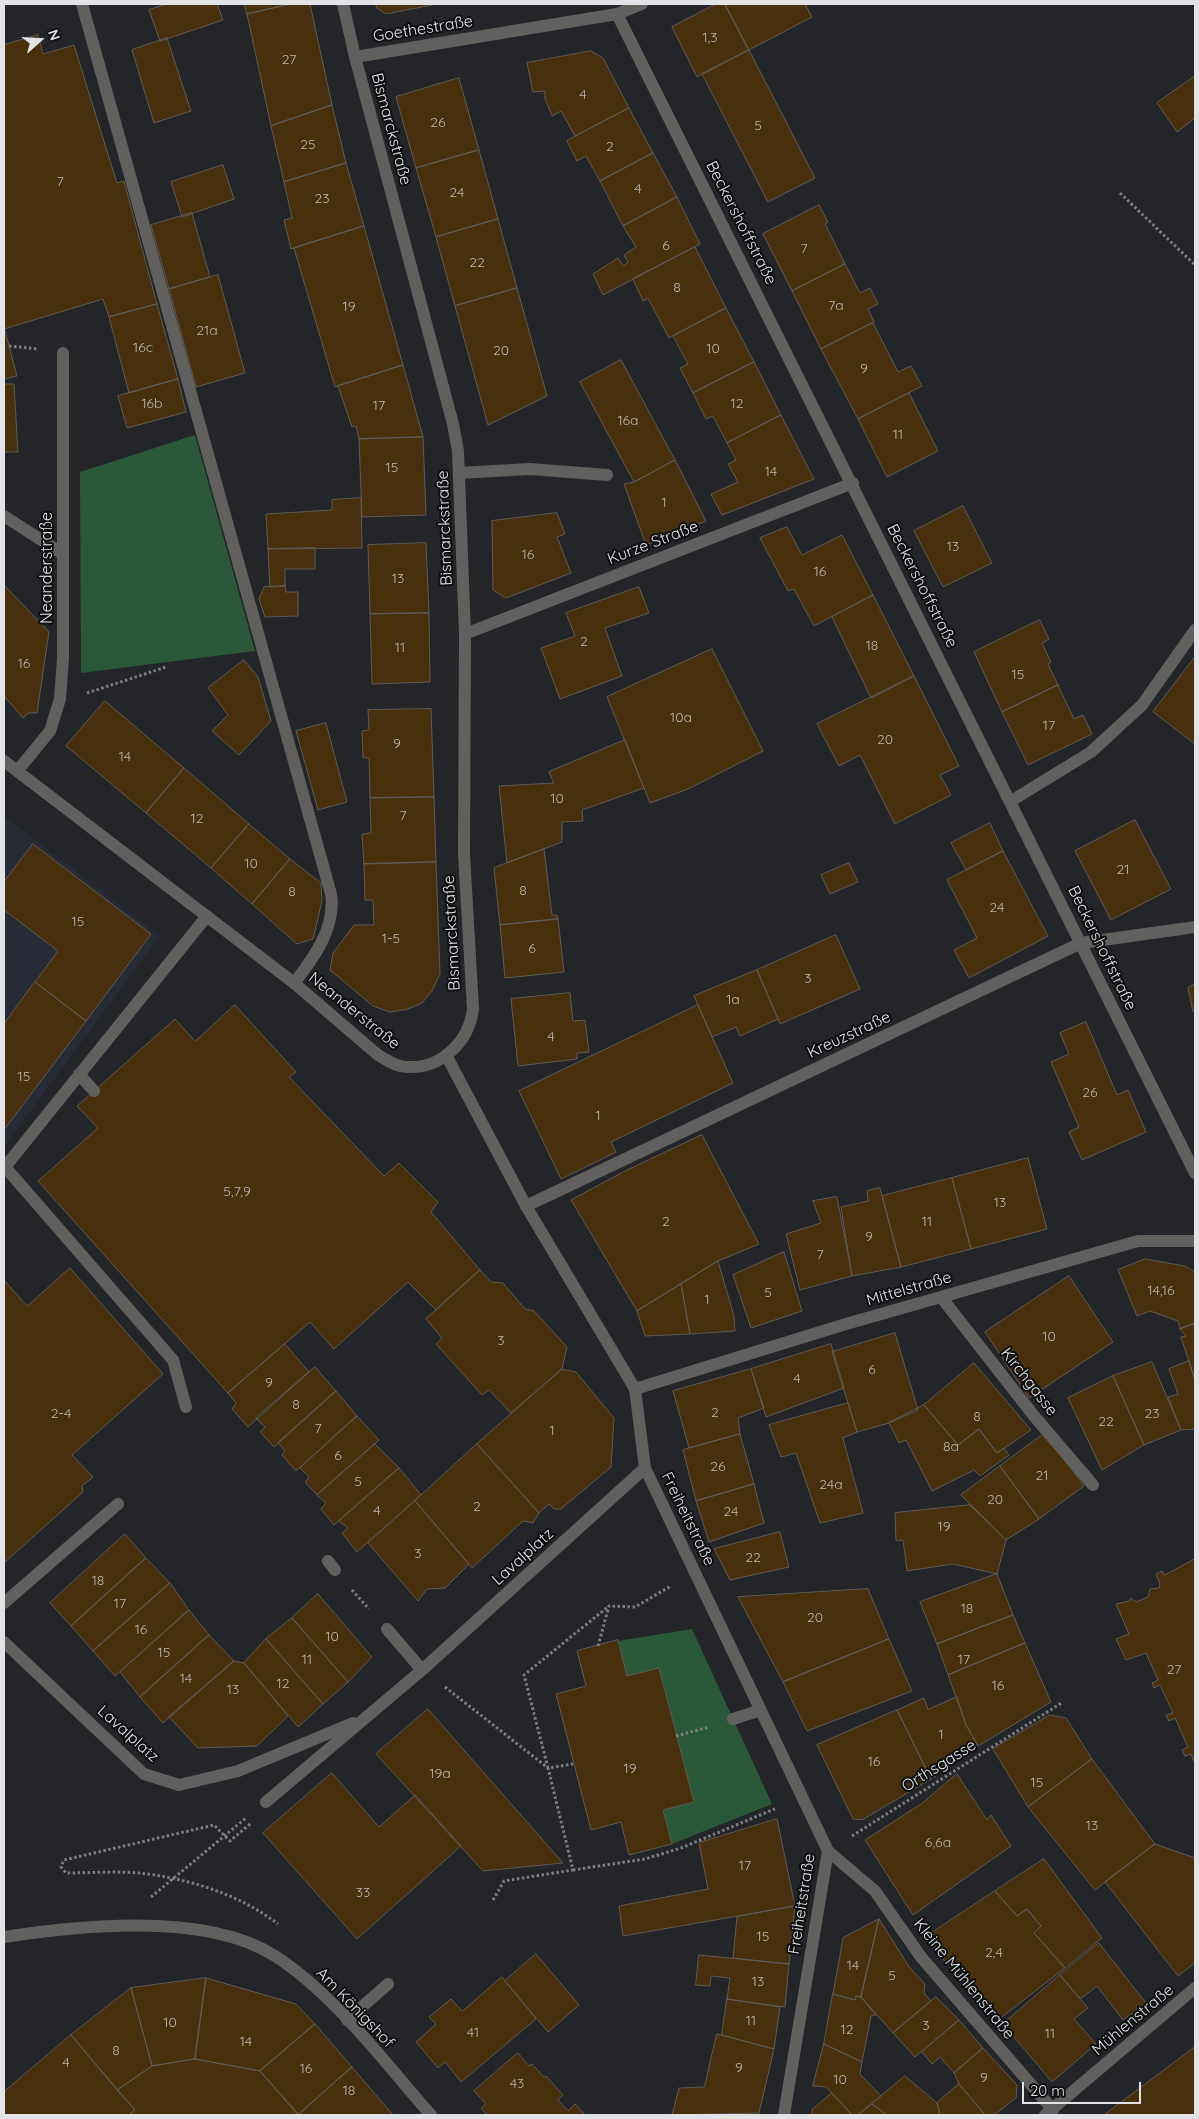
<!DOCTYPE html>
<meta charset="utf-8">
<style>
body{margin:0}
#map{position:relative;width:1199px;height:2119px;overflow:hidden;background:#232529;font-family:Quicksand,sans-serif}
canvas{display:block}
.frame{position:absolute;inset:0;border:5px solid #e2e3e6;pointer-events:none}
.north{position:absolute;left:15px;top:15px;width:50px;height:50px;-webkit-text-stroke:4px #0d0e10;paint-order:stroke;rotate:71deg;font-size:14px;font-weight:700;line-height:20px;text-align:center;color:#e2e3e6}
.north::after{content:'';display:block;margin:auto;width:18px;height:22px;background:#e2e3e6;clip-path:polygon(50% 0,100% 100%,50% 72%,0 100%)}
.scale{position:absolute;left:1022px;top:2082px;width:119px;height:22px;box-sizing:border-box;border:2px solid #e2e3e6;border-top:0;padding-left:6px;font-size:15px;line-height:18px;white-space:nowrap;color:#e2e3e6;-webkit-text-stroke:4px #0d0e10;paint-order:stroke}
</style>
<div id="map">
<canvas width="1199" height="2119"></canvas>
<div class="frame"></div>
<div class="north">N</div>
<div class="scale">20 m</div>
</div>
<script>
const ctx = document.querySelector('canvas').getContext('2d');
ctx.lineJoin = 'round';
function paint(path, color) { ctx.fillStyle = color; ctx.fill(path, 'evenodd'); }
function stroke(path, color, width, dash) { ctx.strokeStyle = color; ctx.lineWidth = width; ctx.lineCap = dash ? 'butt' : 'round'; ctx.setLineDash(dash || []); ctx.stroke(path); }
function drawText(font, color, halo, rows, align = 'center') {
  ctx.font = font + ' Quicksand,sans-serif'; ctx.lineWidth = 4; ctx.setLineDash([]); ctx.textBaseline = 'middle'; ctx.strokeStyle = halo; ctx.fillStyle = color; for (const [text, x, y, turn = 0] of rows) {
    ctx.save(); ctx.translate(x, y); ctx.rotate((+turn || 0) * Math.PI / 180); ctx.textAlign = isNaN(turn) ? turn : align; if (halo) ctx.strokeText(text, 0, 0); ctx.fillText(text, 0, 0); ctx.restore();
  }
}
paint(new Path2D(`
 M4,816L160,936L4,1147Z`), '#282b35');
paint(new Path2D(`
 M195,435L255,651L81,673L80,472Z
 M692,1629L772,1804L672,1844L663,1810L694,1802L659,1668L627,1676L618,1641Z`), '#2a593a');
const building = new Path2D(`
 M167,4H217L223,20L160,41L149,10Z
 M245,4H291L247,14Z
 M291,4H310L332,105L271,126L247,14Z
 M376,4H437L386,14L377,8Z
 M716,4H725L749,50L697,77L672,27Z
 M725,4H805L812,17L749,50Z
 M38,35L43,54L74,45L117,183L124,181L157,304L109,317L103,299L4,329V45Z
 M167,38L191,111L154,123L132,50Z
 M749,50L815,178L768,202L702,74Z
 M591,51L603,58L629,108L575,136L561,111L552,116L545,99V91L533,92L527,63Z
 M1195,76V118L1177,132L1157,103Z
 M459,78L479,150L416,168L396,97Z
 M332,105L346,163L284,182L271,126Z
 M629,108L653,153L600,181L586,156L577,161L567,141Z
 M479,150L498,219L436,237L416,168Z
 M653,153L677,197L623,226L600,181Z
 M346,163L364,226L291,249L284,220L292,218L284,182Z
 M223,165L234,199L182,217L171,182Z
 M677,197L700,244L603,295L593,274L618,258L623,266L628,262L624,255L636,247L623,226Z
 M819,205L828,222L825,224L845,264L792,291L763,234Z
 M192,213L210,277L169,289L151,225Z
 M498,219L517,288L455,306L436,237Z
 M364,226L403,365L335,387L294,248Z
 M695,247L726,308L669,338L648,298L643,301L633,279Z
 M845,264L860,293L870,288L878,304L868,309L874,322L821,349L792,291Z
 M218,275L245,373L196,387L169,289Z
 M517,288L547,396L488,425L455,306Z
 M157,304L178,379L129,393L109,317Z
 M726,308L754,362L693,393L680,368L688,364L673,336Z
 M873,323L898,372L911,366L922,386L858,419L821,349Z
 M4,327L17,376L4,379Z
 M621,360L675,460L634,482L580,382Z
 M754,362L781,415L727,443L713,416L706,419L693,393Z
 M403,365L423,437L359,439L356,426L352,427L338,386Z
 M178,379L186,412L127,428L118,396Z
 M4,384H14L18,452H4Z
 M909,393L938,451L887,477L858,419Z
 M781,415L814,479L722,515L711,494L738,482L728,464L736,460L727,443Z
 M423,437L426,515L362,517L359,439Z
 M675,460L706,521L646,545L624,484L634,482Z
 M361,498L362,548L268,549L266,514L332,510V500Z
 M963,506L992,563L943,587L914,531Z
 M557,513L565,534L557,537L571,573L506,598L493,590L492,521Z
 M787,527L802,555L842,535L873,595L814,626L794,589L788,591L760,538Z
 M426,543L429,613L370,614L368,545Z
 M315,548V569H285V586L270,587L268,549Z
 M4,585L49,632L37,713H28L23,718L4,696Z
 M285,586L286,592H298V616L265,617L259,599L264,587Z
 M639,587L649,613L605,628L622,676L560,699L541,648L575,636L566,613Z
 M873,595L914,676L871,698L832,617Z
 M429,613L430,682L372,684L370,614Z
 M1040,620L1049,639L1042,643L1051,662L1048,664L1058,685L1002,712L974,652Z
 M712,649L763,751L688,789L650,803L607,697Z
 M1195,657V744L1153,712Z
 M244,660L258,677L271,721L239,755L212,731L228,715L208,688Z
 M914,676L959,766L940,775L951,795L895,824L860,755L839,766L817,724Z
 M1058,685L1074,719L1083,715L1092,734L1028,765L1002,712Z
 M105,701L184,768L146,813L66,746Z
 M431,709L434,797L370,798L369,758H363L362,731L369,730L368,710Z
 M326,723L347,802L318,810L296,731Z
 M625,740L644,788L582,810L583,821L562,822V842L507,863L499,786L554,783L549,772Z
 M184,768L249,824L211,868L146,813Z
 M434,797L436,862L364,864L362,834L371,833L370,798Z
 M1135,820L1171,889L1111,920L1075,851Z
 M990,823L1003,851L966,870L951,843Z
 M249,824L290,859L252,904L211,868Z
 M33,844L151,934L86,1021L35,982L58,951L4,910V882Z
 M544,849L552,915H557L558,919L500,925L494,868Z
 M1003,851L1048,936L969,978L954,950L977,938L947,880Z
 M290,859L321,883L322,901L313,939L297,944L252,904Z
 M436,862L440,974L432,991L422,1003L408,1009L390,1012L373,1006L330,970L333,953L354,925H374L373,900H365L364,864Z
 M849,863L858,882L830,894L821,875Z
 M558,919L564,972L505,978L500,925Z
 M836,935L860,989L780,1024L757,970Z
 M757,970L778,1019L740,1036L736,1027L712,1037L694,996Z
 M35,982L86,1021L4,1130V1024Z
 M1195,984V1011L1193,1012L1188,988Z
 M570,993L573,1021L585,1020L589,1052L577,1053V1059L518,1066L511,999Z
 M235,1005L296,1072L289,1077L384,1176L399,1163L438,1202L431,1212L480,1270L436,1310L408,1282L334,1349L310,1322L228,1393L38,1181L98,1128L77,1106L94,1091L175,1019L195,1041Z
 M698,1005L733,1083L611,1142L616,1152L561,1179L519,1091Z
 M1086,1022L1117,1095L1128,1090L1146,1132L1082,1160L1069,1132L1079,1127L1051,1062L1069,1054L1060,1033Z
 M702,1135L759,1244L718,1261L637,1311L571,1200L623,1172Z
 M1028,1158L1047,1229L971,1249L952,1178Z
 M952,1178L971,1249L901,1267L882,1196Z
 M880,1188L901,1267L852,1276L841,1207L868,1201L867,1191Z
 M837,1197L852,1276L800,1290L786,1234L821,1223L813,1201Z
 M784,1252L802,1311L751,1328L733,1275Z
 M1145,1259L1185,1266L1195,1272V1323L1180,1329L1178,1321L1150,1311L1137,1316L1118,1270Z
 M718,1261L734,1316L735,1331L690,1334L681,1284Z
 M70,1268L163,1374L72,1455L93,1477L82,1486L83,1492L4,1563V1280L27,1306Z
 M480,1270L491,1282L503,1283L525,1309L534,1311L567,1347L562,1369L511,1413L489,1390L482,1395L436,1344L442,1338L426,1319Z
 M1069,1276L1113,1342L1029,1398L985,1332Z
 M681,1284L690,1334L645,1336L637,1311Z
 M1195,1323V1380L1181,1337L1186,1336L1180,1329Z
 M895,1333L918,1410L889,1423L857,1432L832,1352Z
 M285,1344L309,1372L248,1427L232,1409L236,1403L228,1393Z
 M831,1344L844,1388L766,1417L751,1369Z
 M1189,1361L1195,1380V1429L1181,1430L1168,1397L1178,1394L1169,1369Z
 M1152,1362L1181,1430L1144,1445L1113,1376Z
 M974,1363L1031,1430L997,1453L979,1429L958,1445L924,1405Z
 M315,1367L336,1391L274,1447L260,1432L265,1427L256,1418Z
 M562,1369L576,1372L614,1418L611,1467L561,1509H554L549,1504L539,1513L477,1444Z
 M751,1369L764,1408L738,1418L740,1434L689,1448L673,1391Z
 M1113,1376L1144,1445L1102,1470L1068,1398Z
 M336,1391L357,1416L296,1471L282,1455L285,1451L278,1443Z
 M848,1403L857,1432L843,1438L863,1513L820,1523L796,1453L781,1457L769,1425Z
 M924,1405L958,1445L979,1429L997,1453L1004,1448L1009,1455L980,1476L974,1470L932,1491L906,1440L899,1443L889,1423Z
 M357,1416L379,1440L317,1495L305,1482L309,1477L300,1468Z
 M1045,1433L1084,1486L1039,1519L1000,1466Z
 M740,1434L754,1484L696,1501L683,1450Z
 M375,1444L399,1468L334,1525L321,1509L326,1503L317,1495Z
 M477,1444L539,1513L533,1523L523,1521L472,1568L415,1501Z
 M1000,1466L1039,1519L1006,1540L961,1495Z
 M399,1468L421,1495L357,1552L342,1533L348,1528L339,1521Z
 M754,1484L764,1523L709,1542L696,1501Z
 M415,1501L469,1564L445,1588L427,1589L418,1601L368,1543Z
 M970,1505L1006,1540L997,1574L953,1564L907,1571L903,1540L896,1541L895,1513Z
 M780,1532L789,1567L730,1580L714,1549Z
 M125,1534L146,1558L71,1626L50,1603Z
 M146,1558L170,1583L93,1651L71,1626Z
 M1195,1559V1764L1191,1754L1185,1756L1182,1750L1188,1747L1175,1718L1169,1721L1166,1715L1173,1713L1160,1685L1154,1688L1152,1683L1158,1680L1146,1653L1126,1660L1116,1639L1129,1634L1116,1604L1129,1601L1131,1598L1136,1602L1148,1597L1150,1589L1159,1588L1160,1584L1156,1574L1162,1571L1164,1575Z
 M997,1574L1013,1615L937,1644L920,1602Z
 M170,1583L189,1610L115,1676L93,1651Z
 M868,1589L889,1639L783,1682L738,1597Z
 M318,1594L372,1657L348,1682L292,1618Z
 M189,1610L209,1635L140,1697L120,1672Z
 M1013,1615L1025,1643L948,1675L937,1644Z
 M292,1618L348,1682L323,1704L266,1639Z
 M209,1635L234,1661L163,1723L140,1697Z
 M266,1639L323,1704L298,1727L244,1663Z
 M889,1639L912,1691L807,1731L783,1682Z
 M618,1640L627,1676L659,1668L694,1802L663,1810L672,1844L629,1855L621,1822L591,1830L556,1694L586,1686L577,1651Z
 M1025,1643L1051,1702L978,1746L966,1725L948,1675Z
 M234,1661L244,1663L288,1716L257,1746L198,1748L169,1717Z
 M957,1697L966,1725L978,1746L931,1779L897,1710L924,1698L928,1709Z
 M428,1709L563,1863L483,1871L376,1754Z
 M897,1710L931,1779L862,1820L853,1819L817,1745Z
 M1050,1715L1066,1718L1092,1759L1028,1807L993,1749Z
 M1092,1759L1155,1844L1095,1890L1028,1807Z
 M332,1773L379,1827L415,1795L461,1846L357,1939L263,1833Z
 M957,1774L987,1820L991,1815L1011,1846L913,1915L865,1840L921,1804Z
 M777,1819L795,1906L623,1936L619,1906L708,1889L699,1843Z
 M1155,1844L1195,1858V1963L1178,1976L1105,1882Z
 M1044,1859L1102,1938L1065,1968L1034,1933L1041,1926L1027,1909L1017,1916L995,1891Z
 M995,1891L1017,1916L1027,1909L1041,1926L1034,1933L1065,1968L998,2020L924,1938Z
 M795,1906L789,1964L733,1958L737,1917Z
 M879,1919L861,1997L856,1996L855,2000L833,1994L843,1938Z
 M879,1919L910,1968L925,1984L924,1993L931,2001L893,2033L861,1997Z
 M1099,1943L1146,2003L1123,2020L1097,1986L1080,1999L1060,1975Z
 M536,1954L579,2005L548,2032L505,1981Z
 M699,1955L789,1964L785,2007L727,1999L730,1978L711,1976L710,1986L696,1985Z
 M1060,1975L1088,2008L1074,2019L1096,2044L1052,2082L1003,2024Z
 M502,1977L536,2019L461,2082L445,2062L438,2068L416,2042L436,2024L429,2017L451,1999L462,2011Z
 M206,1978L296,2004L315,2024L260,2071L195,2059Z
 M206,1978L195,2059L152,2066L131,1988Z
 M131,1988L152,2066L117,2090L71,2035Z
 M833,1994L855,2000L856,1996L861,1997L876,2015L871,2016L862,2062L824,2044Z
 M936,1997L959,2020L915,2057L893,2033Z
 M727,1999L780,2007L774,2049L722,2035Z
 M959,2020L983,2048L954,2073L940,2057L932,2064L922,2052Z
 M315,2024L352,2067L298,2115L260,2071Z
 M717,2034L774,2049L759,2113L672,2115L679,2088L704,2087Z
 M71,2035L135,2110L129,2115H4V2092Z
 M824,2044L862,2062L860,2074L881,2096L858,2115H852L826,2087L813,2086Z
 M1195,2047V2115H1104Z
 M983,2048L1017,2085L1016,2098L994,2115H985L959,2084L954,2073Z
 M518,2053L529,2066L532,2064L544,2077L546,2076L563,2095L558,2100L568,2111L575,2104L585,2115H487L481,2108L486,2104L474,2091Z
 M195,2059L260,2071L299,2115H129L135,2110L117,2090L152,2066Z
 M352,2067L393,2115H298Z
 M905,2076L937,2103L940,2115H887L872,2104Z
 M959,2084L985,2115H940L937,2103Z
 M832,2093L852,2115H812V2110Z
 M872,2104L887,2115H858Z`);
paint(building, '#49300d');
stroke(building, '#5f5b56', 1);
stroke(new Path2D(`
 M1120,193L1195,265
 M9,346L38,349
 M87,693L166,667
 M352,1590L369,1609
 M598,1646L609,1606L635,1607L671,1586
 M445,1687L548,1768
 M676,1736L709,1727
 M548,1768L524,1675L609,1606
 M250,1824L230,1841L214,1825L64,1860L61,1867L66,1873C90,1873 115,1871 139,1873C187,1878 239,1894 278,1924
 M852,1836L1063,1702
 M573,1870L645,1859L681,1848L777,1808
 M151,1897L246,1818
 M493,1900L504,1881L573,1870L548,1768L573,1764`), '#7e7f83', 3, [2.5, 2.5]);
stroke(new Path2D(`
 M82,4L331,894C336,927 314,958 294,983
 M459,473L530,469L607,475
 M4,516L63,554
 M18,770L50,731L60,699L63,658V353
 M1011,801L1091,752L1142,705L1195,630
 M79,1074L94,1091
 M173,1360L5,1167L207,916
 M347,2020L388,1984`), '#61605e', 12);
stroke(new Path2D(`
 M1081,943L1195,927
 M4,1168L5,1167
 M526,1206L635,1389L645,1468L828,1851L784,2115
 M941,1297L1034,1416L1093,1485
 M173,1360L186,1407
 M635,1389L846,1324L1138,1241H1195
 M328,1561L335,1570
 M4,1603L118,1504
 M387,1629L422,1670
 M4,1642L144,1774L179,1785L238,1771L353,1723
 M733,1719L761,1710
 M266,1802L422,1670L645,1468
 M828,1851L875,1891L921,1957L1053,2110
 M1045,2115L1195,1988`), '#61605e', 12);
stroke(new Path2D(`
 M617,14L1195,1173
 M355,57L617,14L642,4
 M465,634L853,483
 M4,761L294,983L378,1055C387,1060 396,1067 407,1067C441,1069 469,1042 473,1009L464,854L465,634L458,451L453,424L355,57L343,4
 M446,1055L526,1206L1081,943
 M4,1937C81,1925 207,1912 275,1956C332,1992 386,2064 431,2115`), '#61605e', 12);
drawText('14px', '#bcb6b0', null, [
 ["1,3",710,38],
 ["27",289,60],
 ["4",583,95],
 ["26",438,123],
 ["5",758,126],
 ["25",308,145],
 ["2",610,147],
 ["7",60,182],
 ["4",638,189],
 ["24",457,193],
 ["23",322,199],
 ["6",666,246],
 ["7",804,249],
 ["22",477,263],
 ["8",677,288],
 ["7a",836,306],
 ["19",349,307],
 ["21a",207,331],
 ["16c",143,348],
 ["10",713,349],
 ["20",501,351],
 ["9",864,369],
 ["16b",152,404],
 ["12",737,404],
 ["17",379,406],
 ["16a",628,421],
 ["11",898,435],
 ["15",392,468],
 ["14",771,472],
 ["1",664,503],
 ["13",953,547],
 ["16",528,555],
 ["16",820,572],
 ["13",398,579],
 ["2",584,642],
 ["18",872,646],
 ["11",400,648],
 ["16",24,664],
 ["15",1018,675],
 ["10a",681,718],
 ["17",1049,726],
 ["20",885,740],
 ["9",397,744],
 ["14",125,757],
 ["10",557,799],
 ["7",403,816],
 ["12",197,819],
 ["10",251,864],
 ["21",1123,870],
 ["8",523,891],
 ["8",292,892],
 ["24",997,908],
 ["15",78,922],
 ["1-5",391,939],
 ["6",532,949],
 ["3",808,979],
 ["1a",733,1000],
 ["4",551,1037],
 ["15",24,1077],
 ["26",1090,1093],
 ["1",598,1116],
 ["5,7,9",237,1192],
 ["13",1000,1203],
 ["2",666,1222],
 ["11",927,1222],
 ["9",869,1237],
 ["7",820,1255],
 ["14,16",1161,1291],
 ["5",768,1293],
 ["1",707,1300],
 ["10",1049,1337],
 ["3",501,1341],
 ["6",872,1370],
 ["4",797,1379],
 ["9",269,1383],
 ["8",296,1405],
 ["2",715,1413],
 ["2-4",61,1414],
 ["23",1152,1414],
 ["8",977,1417],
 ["22",1106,1422],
 ["7",318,1429],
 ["1",552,1431],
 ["8a",951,1447],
 ["6",338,1456],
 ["26",718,1467],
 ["21",1042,1476],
 ["5",358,1482],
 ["24a",831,1485],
 ["20",995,1500],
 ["2",477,1507],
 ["4",377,1511],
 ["24",731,1512],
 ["19",944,1527],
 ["3",418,1554],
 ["22",753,1558],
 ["18",98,1581],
 ["17",120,1604],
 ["18",967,1609],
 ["20",815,1618],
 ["16",141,1630],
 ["10",332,1637],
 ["15",164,1653],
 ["11",307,1660],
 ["17",964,1660],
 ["27",1174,1670],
 ["14",186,1679],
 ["12",283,1684],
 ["16",998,1686],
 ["13",233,1690],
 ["1",941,1735],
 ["16",874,1762],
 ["19",630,1769],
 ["19a",440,1774],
 ["15",1037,1783],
 ["13",1092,1826],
 ["6,6a",938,1843],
 ["17",745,1866],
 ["33",363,1893],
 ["15",763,1937],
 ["2,4",994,1953],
 ["14",853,1966],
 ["5",892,1976],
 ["13",758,1982],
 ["11",751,2021],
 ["10",170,2023],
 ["3",926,2026],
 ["12",847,2030],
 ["41",473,2033],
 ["11",1050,2034],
 ["14",246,2042],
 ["8",116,2051],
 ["4",66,2063],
 ["9",739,2068],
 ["16",306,2069],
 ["9",984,2078],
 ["10",840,2080],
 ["43",517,2084],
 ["18",349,2091]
]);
drawText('16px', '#e2e3e6', '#0d0e10', [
 ["Goethestraße",423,29,-9],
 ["Bismarckstraße",391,129,75],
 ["Beckershoffstraße",741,223,63],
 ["Bismarckstraße",445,528,-92],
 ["Kurze Straße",653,543,-21],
 ["Neanderstraße",47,568,-90],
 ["Beckershoffstraße",922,586,63],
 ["Bismarckstraße",452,933,-93],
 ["Beckershoffstraße",1102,948,64],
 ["Neanderstraße",354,1011,39],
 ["Kreuzstraße",849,1035,-25],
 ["Mittelstraße",909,1289,-16],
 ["Kirchgasse",1029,1382,52],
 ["Freiheitstraße",688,1519,64],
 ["Lavalplatz",523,1557,-42],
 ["Lavalplatz",128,1734,42],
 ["Orthsgasse",939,1766,-32],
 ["Freiheitstraße",802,1904,-81],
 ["Kleine Mühlenstraße",964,1979,51],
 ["Am Königshof",355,2008,46],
 ["Mühlenstraße",1133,2020,-40]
]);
</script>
